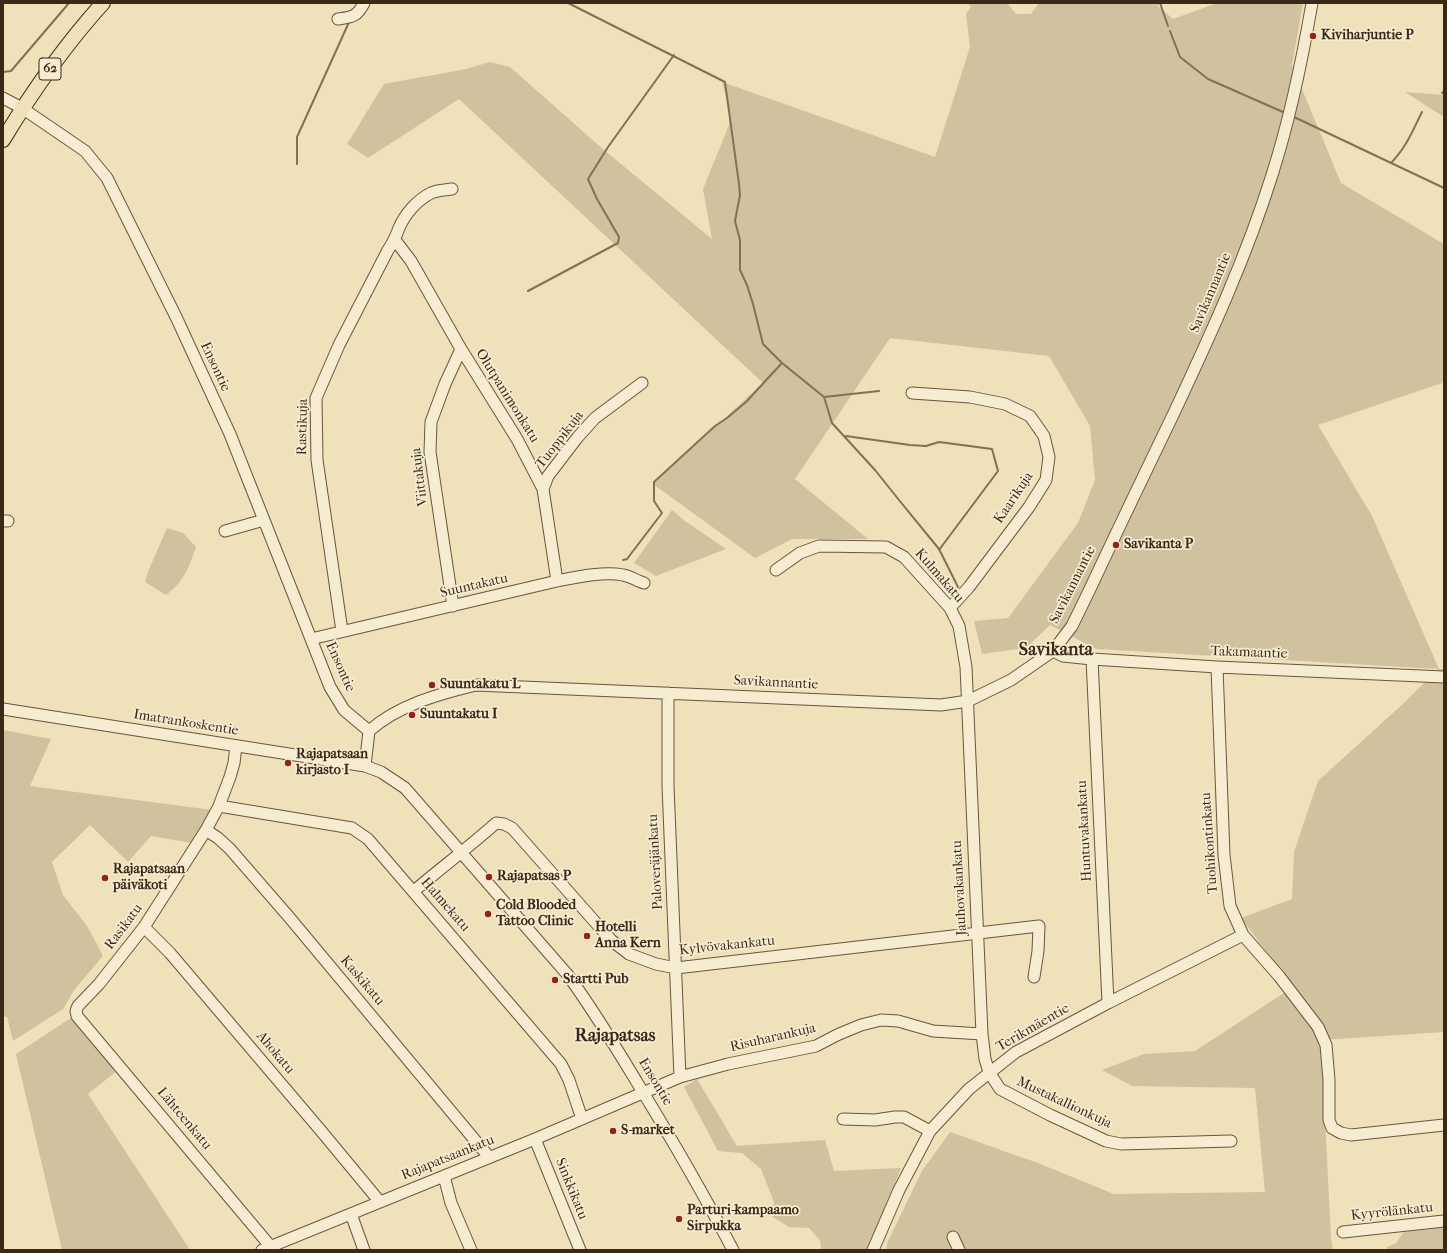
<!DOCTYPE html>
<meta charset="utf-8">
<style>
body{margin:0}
#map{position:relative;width:1447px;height:1253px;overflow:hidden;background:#efe1ba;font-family:"IM FELL French Canon",serif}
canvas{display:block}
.frame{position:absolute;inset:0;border:4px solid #392916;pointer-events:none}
</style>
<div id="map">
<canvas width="1447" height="1253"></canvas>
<div class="frame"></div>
</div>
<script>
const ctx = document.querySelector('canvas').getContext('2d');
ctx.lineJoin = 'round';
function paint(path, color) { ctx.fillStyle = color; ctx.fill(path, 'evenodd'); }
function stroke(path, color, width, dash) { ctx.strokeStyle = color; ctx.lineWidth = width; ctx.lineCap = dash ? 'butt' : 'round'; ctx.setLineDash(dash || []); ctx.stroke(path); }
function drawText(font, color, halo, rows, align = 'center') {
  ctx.font = font + ' "IM FELL French Canon",serif'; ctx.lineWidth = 3.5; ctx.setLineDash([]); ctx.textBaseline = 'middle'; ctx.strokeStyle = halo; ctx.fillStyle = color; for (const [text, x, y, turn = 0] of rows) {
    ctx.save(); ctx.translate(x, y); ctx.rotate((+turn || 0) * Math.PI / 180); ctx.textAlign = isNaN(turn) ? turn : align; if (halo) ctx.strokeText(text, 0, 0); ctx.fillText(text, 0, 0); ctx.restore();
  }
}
paint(new Path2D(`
 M968,3H1007L1016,14H1031L1039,3H1160L1158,6L1173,19L1217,3H1303L1292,65L1341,183L1444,244V377L1442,383L1318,425L1372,516L1439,669H1444V1032L1321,1040L1331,1238L1333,1250H886L888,1241L922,1171L950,1132L1038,1163L1114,1194L1265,1192L1255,1088L1132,1086L1102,1070L1144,1054L1195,1051L1293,987L1241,918L1292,899L1294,852L1318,781L1405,702L1438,669L1096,649L1050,625L1026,648L982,654L974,621L1008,618L1078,523L1095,480L1090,426L1049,356L890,338L795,479L868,539H792L755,558L653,484L763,383L459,99L368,158L347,144L384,84L466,69L490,62L510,67L604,150L712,239L703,189L729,125L730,111L722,82L935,157L970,47L966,14L971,7Z
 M1405,92L1444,95V117Z
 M672,510L685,521L726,549L656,576L634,563Z
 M167,528L183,533L196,547C189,567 184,582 166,595L145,582L147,574Z
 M3,730L51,739L30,786L212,810L192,843L151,836L128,862L90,825L52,862L63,895L87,926L103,956L74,990L63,1009L13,1041L7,1017H3Z
 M74,1016L118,1070L88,1094L190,1250H62L16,1054Z
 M697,1079L737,1146L825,1140L834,1171L901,1168L868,1250H821L820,1240L809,1228L789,1227L771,1216L774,1202L761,1169L742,1153L718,1151L684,1087Z
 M1444,1227V1250H1387V1247L1396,1243L1404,1232Z`), '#d0c29e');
stroke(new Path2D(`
 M568,3L725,82L739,184L740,195L735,221L740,240V270L747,285L753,304L763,344L782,363L824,397L832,423L875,470L899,500L939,549L958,587
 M1160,3L1168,26
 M1170,31L1180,57L1208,79L1283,112
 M3,72L11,71L69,3
 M1442,93L1444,91
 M1294,117L1444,188
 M1391,163C1406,148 1413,130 1422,112
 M297,164V137L350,20
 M528,291L618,243L619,237L597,199L588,179L608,147L674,55
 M824,397L879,391
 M846,436L910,445L926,446L939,442L992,449L998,471L939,550
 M623,560L627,559L662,513L654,501V482L715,426L727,418L746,402L782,363`), '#817257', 2);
const minor = new Path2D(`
 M338,19C352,17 357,17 364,3
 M3,98L22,108L85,151L107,178L177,319L230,434L330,687L344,710L369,731
 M395,240L411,261L461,349L517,439L543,489L557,581
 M912,393L970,397L1005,404L1030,416L1044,436L1049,457L1046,480L1029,507L969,587L950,608
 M543,489L548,476L577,438L595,418L642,383
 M3,521H8
 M225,531L264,520
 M776,570L800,553L819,546L886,547L904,557L950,608L959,626L966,667L982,1034L985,1059L989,1072L1000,1089L1050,1115L1106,1141L1121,1144L1231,1141
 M453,606L430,452L431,422L445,384L461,349
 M342,631L317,460L316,398L339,345L388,250C393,243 396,236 399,228C405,214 417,200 431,193C437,190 446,190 452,189
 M311,639L557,581C577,577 604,571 623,575C630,576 637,581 644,583
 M1053,651L1063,656L1092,659L1217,667L1444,677
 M1092,659L1108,1003
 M1217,667L1224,855L1230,906L1243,935L1279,976L1318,1027L1326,1045L1329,1080V1120L1332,1128L1341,1133L1351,1135L1444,1125
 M668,693V786L680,1077
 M3,709L365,766L381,772L405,788L567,974C593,1009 615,1046 638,1084C671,1138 703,1193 733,1250
 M369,731C398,705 439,694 476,685L941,705L968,701L1011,680L1053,651L1072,626L1090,589C1117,531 1145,473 1173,415C1210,336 1246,258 1272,175C1290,119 1302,61 1312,3
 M236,746L234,763L230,777L219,806L206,830L144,927L99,984L78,1006L76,1011L77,1016L271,1247
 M365,766L369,731
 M219,806L352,828L368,839L561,1064L569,1080L582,1119
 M206,830L218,838L230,849L289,917L489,1157
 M414,891C441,868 469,847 496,823L504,824L512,828L611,940L629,954L656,964L676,968L1039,926L1038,951L1034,977
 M144,927L170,953L322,1132L380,1202
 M843,1119L875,1120L895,1117H904L930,1131
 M535,1139L580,1250
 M444,1176L451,1203L471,1250
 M351,1214L364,1250
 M1343,1232L1444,1221
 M953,1237L959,1250
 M262,1250L535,1139L680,1077L728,1064L816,1046L837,1035L861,1025L881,1020L898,1021L933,1031L982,1034
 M873,1250L899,1190L930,1131L969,1089L1016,1052L1108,1003L1243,935`);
const major = new Path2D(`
 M3,140C32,92 65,45 103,3`);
stroke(minor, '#66573f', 13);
stroke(major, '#392916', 16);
stroke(minor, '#f5ecd2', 11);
stroke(major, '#efe1ba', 14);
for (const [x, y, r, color] of [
 [1313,36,4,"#8f2418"],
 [1116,545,4,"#8f2418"],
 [432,685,4,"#8f2418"],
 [412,715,4,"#8f2418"],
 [288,763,4,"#8f2418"],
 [489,877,4,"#8f2418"],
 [105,878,4,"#8f2418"],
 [488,914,4,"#8f2418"],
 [587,936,4,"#8f2418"],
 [555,980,4,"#8f2418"],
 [613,1131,4,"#8f2418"],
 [679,1219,4,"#8f2418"]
]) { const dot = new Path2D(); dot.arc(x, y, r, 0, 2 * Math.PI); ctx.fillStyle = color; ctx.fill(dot); stroke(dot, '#f5ecd2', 1.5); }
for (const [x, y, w] of [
 [50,69,22]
]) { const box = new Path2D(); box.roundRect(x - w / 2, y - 11, w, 22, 3); ctx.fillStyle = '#f5ecd2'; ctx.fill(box); stroke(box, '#392916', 1); }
drawText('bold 13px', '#392916', null, [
 ["62",50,69]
]);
drawText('bold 14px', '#392916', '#f5ecd2', [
 ["Kiviharjuntie P",1321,36],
 ["Savikanta P",1124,545],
 ["Suuntakatu L",440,685],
 ["Suuntakatu I",420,715],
 ["Rajapatsaan",296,755],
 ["kirjasto I",296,771],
 ["Rajapatsaan",113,870],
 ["päiväkoti",113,886],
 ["Rajapatsas P",497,877],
 ["Cold Blooded",496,906],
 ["Tattoo Clinic",496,922],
 ["Hotelli",595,928],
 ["Anna Kern",595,944],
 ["Startti Pub",563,980],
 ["S-market",621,1131],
 ["Parturi-kampaamo",687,1211],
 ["Sirpukka",687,1227]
], 'left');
drawText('14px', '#392916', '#f5ecd2', [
 ["Savikannantie",1211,293,-67],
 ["Ensontie",215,367,65],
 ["Olutpanimonkatu",507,396,58],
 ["Rastikuja",303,427,-89],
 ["Tuoppikuja",560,440,-52],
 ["Viittakuja",420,477,-97],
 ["Kaarikuja",1014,498,-56],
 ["Kulmakatu",939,576,49],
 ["Savikannantie",1073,585,-63],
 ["Suuntakatu",474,586,-13],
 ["Takamaantie",1249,653,2],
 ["Ensontie",340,667,66],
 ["Savikannantie",776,683,3],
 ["Imatrankoskentie",186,723,9],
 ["Huntuvakankatu",1085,831,-93],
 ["Tuohikontinkatu",1210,843,-94],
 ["Paloveräjänkatu",656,862,-93],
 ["Jauhovakankatu",960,888,-93],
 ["Halmekatu",445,905,49],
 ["Rasikatu",124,927,-53],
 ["Kylvövakankatu",727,946,-6],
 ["Kaskikatu",362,981,50],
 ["Terikmäentie",1033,1028,-30],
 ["Risuharankuja",773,1038,-13],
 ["Ahokatu",275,1053,50],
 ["Ensontie",655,1082,59],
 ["Mustakallionkuja",1064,1103,25],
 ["Lähteenkatu",184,1119,50],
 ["Rajapatsaankatu",448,1158,-22],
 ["Sinkkikatu",571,1189,68],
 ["Kyyrölänkatu",1392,1212,-6]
]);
drawText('bold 18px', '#392916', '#f5ecd2', [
 ["Savikanta",1056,651],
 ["Rajapatsas",615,1037]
]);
</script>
